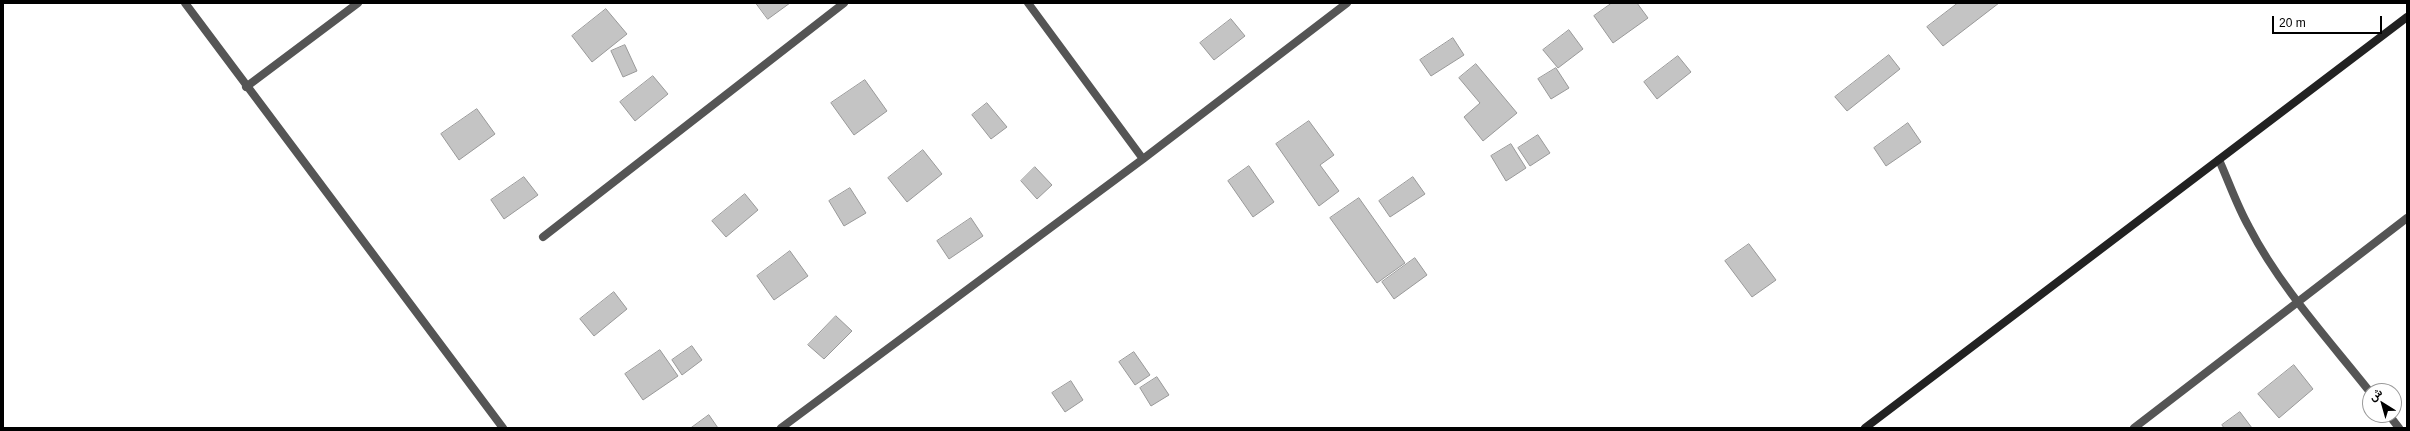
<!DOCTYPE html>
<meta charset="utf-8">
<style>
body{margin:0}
#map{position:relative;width:2410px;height:431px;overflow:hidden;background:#fff;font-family:Arial,Vazirmatn,sans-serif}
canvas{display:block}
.frame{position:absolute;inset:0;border:4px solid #000;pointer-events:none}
.north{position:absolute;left:2362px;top:383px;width:40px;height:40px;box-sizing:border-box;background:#fff;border:1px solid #999;border-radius:50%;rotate:323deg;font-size:11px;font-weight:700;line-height:16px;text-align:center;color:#000}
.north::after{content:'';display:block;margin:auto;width:14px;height:18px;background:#000;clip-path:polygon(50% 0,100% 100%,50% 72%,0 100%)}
.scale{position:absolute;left:2272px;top:16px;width:110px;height:18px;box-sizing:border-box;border:2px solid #000;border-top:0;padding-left:5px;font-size:12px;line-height:14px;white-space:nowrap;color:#000;-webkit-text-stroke:3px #fff;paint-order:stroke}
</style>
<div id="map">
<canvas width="2410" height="431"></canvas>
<div class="frame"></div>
<div class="north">ش</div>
<div class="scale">20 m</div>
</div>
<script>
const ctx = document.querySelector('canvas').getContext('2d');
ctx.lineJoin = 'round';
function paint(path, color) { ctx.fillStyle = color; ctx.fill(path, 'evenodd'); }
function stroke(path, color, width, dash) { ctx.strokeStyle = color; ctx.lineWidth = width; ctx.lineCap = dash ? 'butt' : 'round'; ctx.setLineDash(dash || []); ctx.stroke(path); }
const building = new Path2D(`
 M756,3H790L768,19Z
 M1612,3H1637L1648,18L1613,43L1594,16Z
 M1958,3H1999L1943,46L1927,27Z
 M606,9L627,34L592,62L572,36Z
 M1231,19L1245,36L1214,60L1200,43Z
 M1569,30L1583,49L1558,68L1543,50Z
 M1453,38L1464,55L1431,76L1420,60Z
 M625,45L637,71L623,77L611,51Z
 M1889,55L1900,69L1847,111L1835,97Z
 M1678,56L1691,72L1657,99L1644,82Z
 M1476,64L1517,113L1483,141L1464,117L1480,103L1459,78Z
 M1556,68L1569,88L1551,99L1538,79Z
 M653,76L668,94L635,121L620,102Z
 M865,80L887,111L854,135L831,103Z
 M987,103L1007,127L991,139L972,115Z
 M477,109L495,134L459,160L441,134Z
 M1309,121L1334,155L1320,165L1339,191L1319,206L1276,144Z
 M1908,123L1921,142L1886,166L1874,148Z
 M1538,135L1550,153L1530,166L1518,148Z
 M1511,144L1526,168L1506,181L1491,156Z
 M923,150L942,174L907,202L888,178Z
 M1249,166L1274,202L1253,217L1228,181Z
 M1035,167L1052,185L1037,199L1021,181Z
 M524,177L538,195L504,219L491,200Z
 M1413,177L1425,194L1390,217L1379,201Z
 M850,188L866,213L844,226L829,201Z
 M745,194L758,210L726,237L712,221Z
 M1359,198L1405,263L1377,283L1330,218Z
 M971,218L983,236L949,259L937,241Z
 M1749,244L1776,280L1752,297L1725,261Z
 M790,251L808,276L774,300L757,276Z
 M1415,258L1427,275L1394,299L1382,282Z
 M614,292L627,309L594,336L580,319Z
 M836,316L852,331L824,359L808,345Z
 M692,346L702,360L682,375L672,360Z
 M660,350L678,376L643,400L625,374Z
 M1134,352L1150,375L1135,385L1119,362Z
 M2294,365L2313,389L2279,418L2258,394Z
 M1157,377L1169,395L1151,406L1140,388Z
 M1071,381L1083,400L1065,412L1052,393Z
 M2240,412L2252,428H2224L2222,425Z
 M709,415L718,428H691Z`);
paint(building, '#c4c4c4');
stroke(building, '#999', 1);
stroke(new Path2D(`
 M185,3L503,428
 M1028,3L1143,159
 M246,87L358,3
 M2219,160C2229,182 2237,206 2249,227C2280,287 2328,339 2370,392
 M543,237L844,3
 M2389,415L2399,428
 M781,428L1143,159L1347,3
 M2134,428L2407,218`), '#555', 8);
stroke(new Path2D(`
 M1865,428L2407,17`), '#222', 8);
</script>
